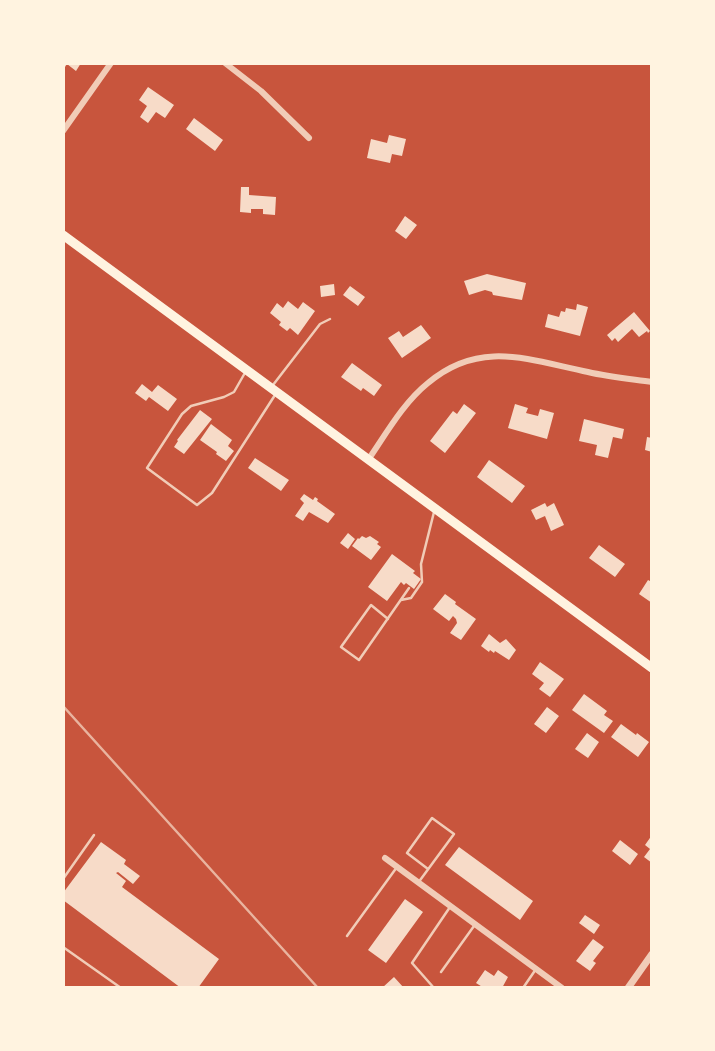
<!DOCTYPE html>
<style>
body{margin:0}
#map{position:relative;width:715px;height:1051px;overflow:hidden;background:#c8553d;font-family:Manrope,sans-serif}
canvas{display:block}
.frame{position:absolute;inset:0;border:65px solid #fff3e0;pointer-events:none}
</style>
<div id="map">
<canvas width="715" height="1051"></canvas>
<div class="frame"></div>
</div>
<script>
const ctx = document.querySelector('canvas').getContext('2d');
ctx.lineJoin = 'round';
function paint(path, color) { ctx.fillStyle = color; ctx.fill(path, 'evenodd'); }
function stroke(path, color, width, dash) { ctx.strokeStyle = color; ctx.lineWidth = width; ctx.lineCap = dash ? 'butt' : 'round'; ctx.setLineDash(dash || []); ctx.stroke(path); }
paint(new Path2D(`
 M63,63H81L76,71L67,64L63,70Z
 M148,87L174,105L165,118L156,112L148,123L140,117L147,106L139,100Z
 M194,118L223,140L215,151L186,129Z
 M389,135L406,139L402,156L392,154L390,163L367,158L371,139L387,143Z
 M241,187H249V195L276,197L275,215L263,214V209H251V213L240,212Z
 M405,216L417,225L406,239L395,231Z
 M487,274L526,283L522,300L493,295L492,292L485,290L469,295L464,281Z
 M334,284L335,295L321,297L320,286Z
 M350,286L365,297L358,306L343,295Z
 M288,301L298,309L303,302L315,311L298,335L290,328L287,331L279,325L281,322L270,313L277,303L283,308Z
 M577,304L588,307L580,336L545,327L548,314L559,317L561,311L565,312L566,308L576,310Z
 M634,312L650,331L648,333L647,331L639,337L632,329L618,342L615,338L612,341L607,335Z
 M421,325L431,338L402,358L388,338L399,331L403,337Z
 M352,363L382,385L374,396L363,388L361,391L341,377Z
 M142,384L152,392L158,385L177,399L168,411L149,397L146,401L135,393Z
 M464,404L476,413L445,453L430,441L453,411L457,414Z
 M515,404L528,408L526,413L538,416L540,409L554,413L547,439L508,428Z
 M200,410L212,419L184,454L174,447L178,441L177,440Z
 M584,419L624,429L622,439L613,437L608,458L595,455L597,445L579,441Z
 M211,424L232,440L228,446L234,451L226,461L216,454L217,452L200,440Z
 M647,437L652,438V452L645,450Z
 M255,458L289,480L281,491L248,468Z
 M489,460L525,486L512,503L477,477Z
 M304,494L313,500L315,497L318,499L317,501L335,514L328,523L309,512L303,521L295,516L304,503L300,499Z
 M545,503L547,507L554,503L564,525L551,531L545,516L536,520L531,510Z
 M348,533L355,539L348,549L340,543Z
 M362,536L366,538L370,536L379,542L377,544L381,547L371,560L352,546L358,538L359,539Z
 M599,545L625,564L615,577L589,558Z
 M392,554L415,571L413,573L421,579L414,589L406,583L404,585L401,582L387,601L368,587Z
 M648,580L652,582V603L639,594Z
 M445,594L456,602L455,604L476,619L461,640L450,633L457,623L456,619L453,616L449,621L433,609Z
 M489,634L500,643L506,639L516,650L509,660L495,651L494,653L490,650L489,652L481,646Z
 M540,662L564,679L550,697L539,689L544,683L532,674Z
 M584,694L607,711L604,715L613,721L604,733L572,710Z
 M547,707L559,716L546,733L534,724Z
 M621,724L636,735L637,733L649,742L638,757L611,737Z
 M587,733L599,742L588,758L575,749Z
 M652,835V863L644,857L650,849L645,845Z
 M620,840L638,854L630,865L612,851Z
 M101,842L126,860L124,864L140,876L133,884L118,872L116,873L126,881L122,887L219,959L198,988H181L63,900V893Z
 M459,847L533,901L520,920L445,865Z
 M405,899L423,912L386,963L368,950Z
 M585,915L600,925L594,934L579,923Z
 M593,939L604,947L593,961L596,963L590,971L576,961Z
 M485,970L494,976L498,970L508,977L502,988H484L476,983Z
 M394,977L404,988H382Z`), '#f7dbc8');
stroke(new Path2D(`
 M246,371L234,392L224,397L191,406L182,414L147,468L197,505L212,493L275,395
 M273,385L320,324L330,319
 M401,600L411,598L422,582L421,564L434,512
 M388,619L371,605L341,647L359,660L409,588
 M63,879L94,835
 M418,883L454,834L432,818L407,853L428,869
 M347,936L397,867
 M63,947L121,988
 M441,972L474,926
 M434,988L412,963L450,907
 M523,988L536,969`), '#f1ccb7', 2.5);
stroke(new Path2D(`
 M225,63L261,91L309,138
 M63,131L111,63
 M368,460C386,434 403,403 428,383C480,339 529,360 588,372C609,377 631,379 652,382
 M385,858L562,988`), '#f1ccb7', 6);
stroke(new Path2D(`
 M628,988L652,954`), '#f1ccb7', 7);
stroke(new Path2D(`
 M63,235L652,668`), '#fff3e0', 9);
stroke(new Path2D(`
 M63,706L318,988`), '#e9b49f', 2.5);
</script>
